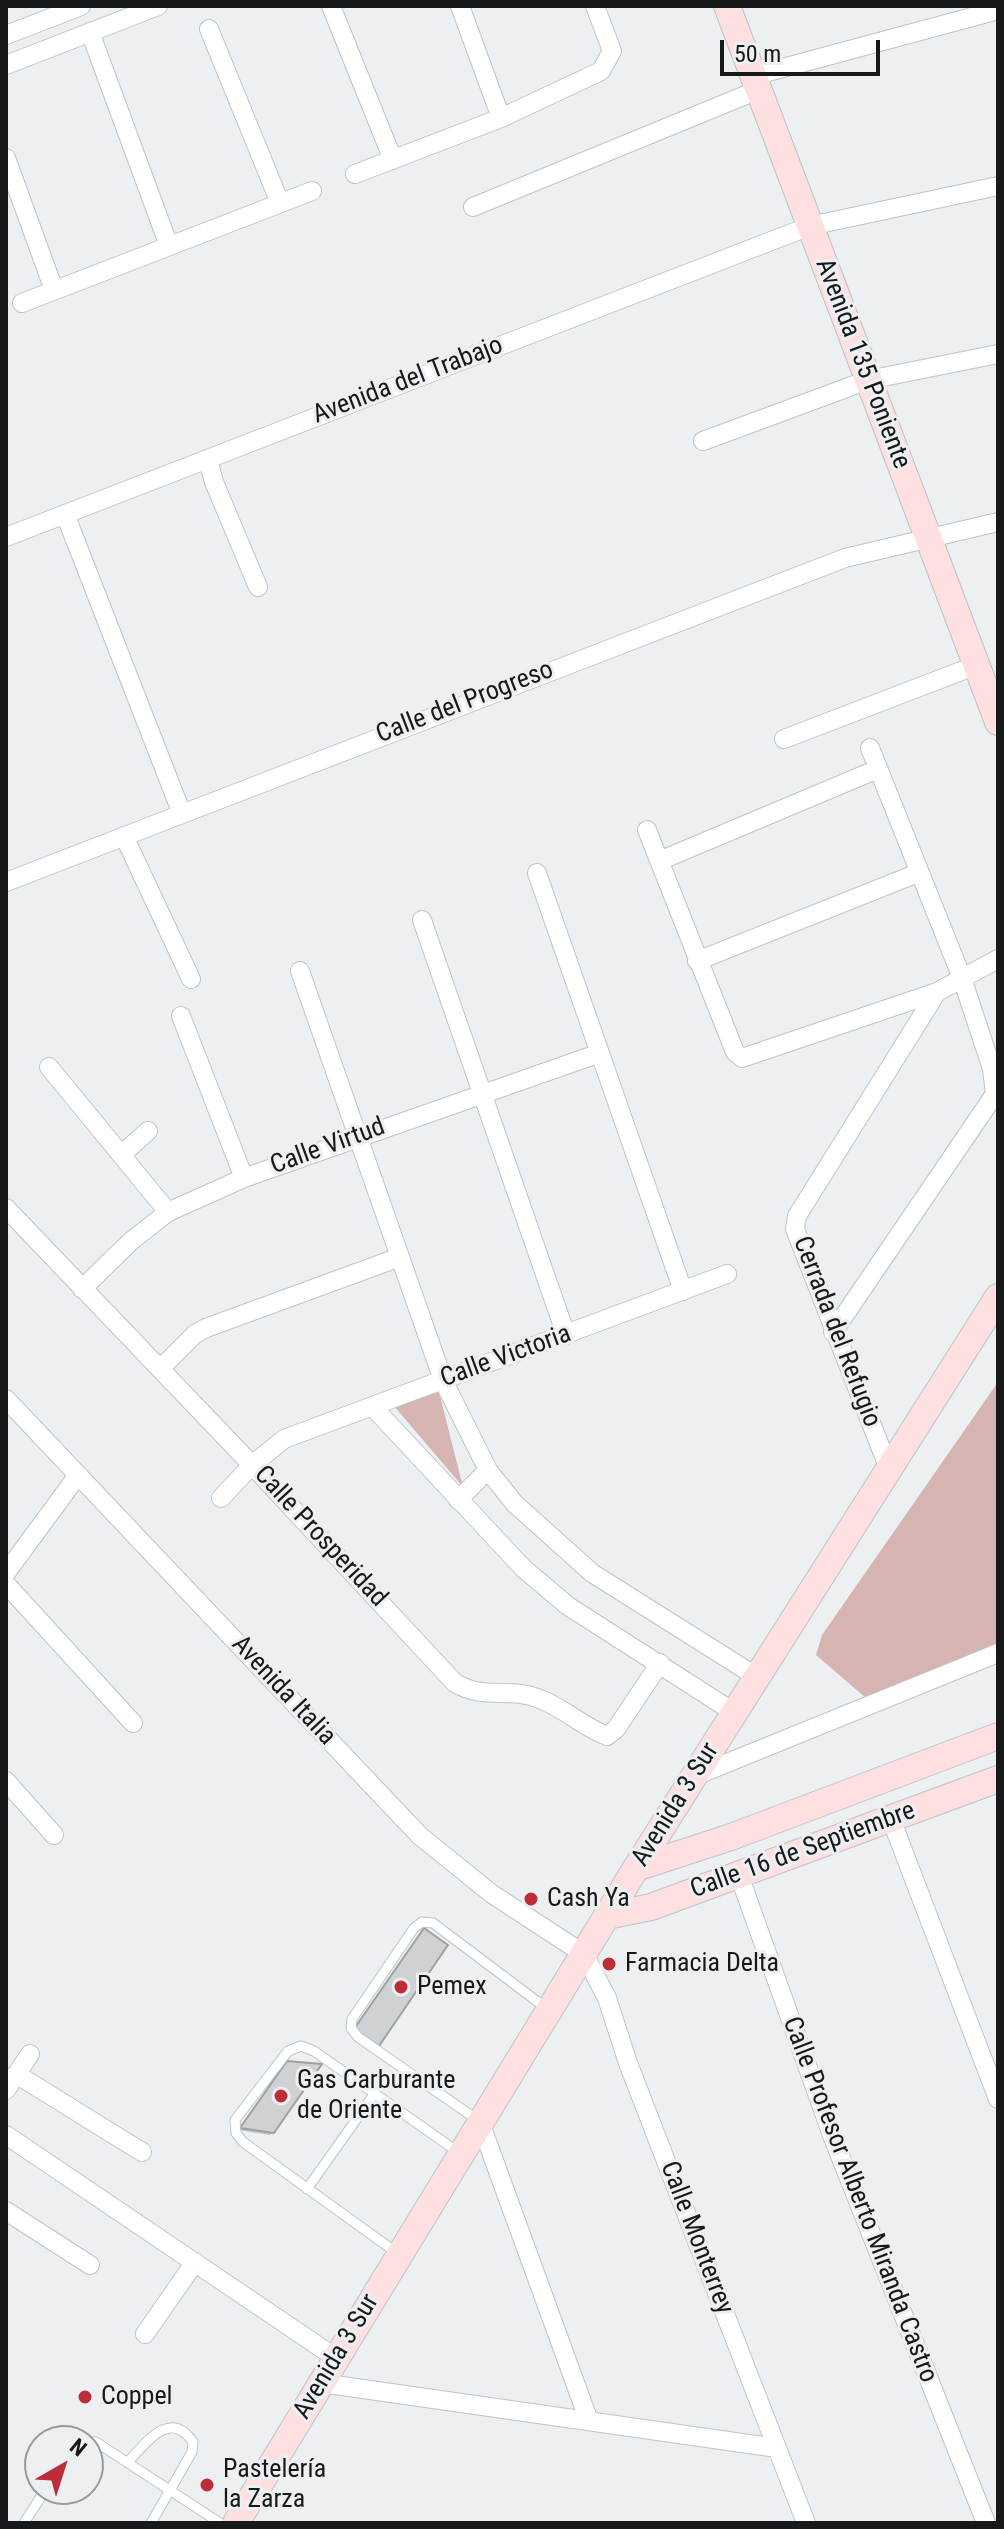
<!DOCTYPE html>
<meta charset="utf-8">
<style>
body{margin:0}
#map{position:relative;width:1004px;height:2529px;overflow:hidden;background:#ecf0f3;font-family:"Roboto Condensed",sans-serif}
canvas{display:block}
.frame{position:absolute;inset:0;border:8px solid #17181a;pointer-events:none}
.north{position:absolute;left:24px;top:2425px;width:80px;height:80px;box-sizing:border-box;background:#ecf0f3;border:2px solid #979a9c;border-radius:50%;rotate:39deg;font-size:22px;font-weight:700;line-height:32px;text-align:center;color:#17181a}
.north::after{content:'';display:block;margin:auto;width:28px;height:36px;background:#bd2c37;clip-path:polygon(50% 0,100% 100%,50% 72%,0 100%)}
.scale{position:absolute;left:720px;top:40px;width:160px;height:36px;box-sizing:border-box;border:4px solid #17181a;border-top:0;padding-left:10px;font-size:24px;line-height:28px;white-space:nowrap;color:#17181a;-webkit-text-stroke:6px #ecf0f3;paint-order:stroke}
</style>
<div id="map">
<canvas width="1004" height="2529"></canvas>
<div class="frame"></div>
<div class="north">N</div>
<div class="scale">50 m</div>
</div>
<script>
const ctx = document.querySelector('canvas').getContext('2d');
ctx.lineJoin = 'round';
function paint(path, color) { ctx.fillStyle = color; ctx.fill(path, 'evenodd'); }
function stroke(path, color, width, dash) { ctx.strokeStyle = color; ctx.lineWidth = width; ctx.lineCap = dash ? 'butt' : 'round'; ctx.setLineDash(dash || []); ctx.stroke(path); }
function drawText(font, color, halo, rows, align = 'center') {
  ctx.font = font + ' "Roboto Condensed",sans-serif'; ctx.lineWidth = 6; ctx.setLineDash([]); ctx.textBaseline = 'middle'; ctx.strokeStyle = halo; ctx.fillStyle = color; for (const [text, x, y, turn = 0] of rows) {
    ctx.save(); ctx.translate(x, y); ctx.rotate((+turn || 0) * Math.PI / 180); ctx.textAlign = isNaN(turn) ? turn : align; if (halo) ctx.strokeText(text, 0, 0); ctx.fillText(text, 0, 0); ctx.restore();
  }
}
paint(new Path2D(`
 M998,1382V1654L873,1704L816,1655L822,1635Z
 M439,1392L463,1487L394,1406Z`), '#d6b4b2');
paint(new Path2D(`
 M285,2066L273,2132L270,2135L239,2130Z`), '#0003');
const building = new Path2D(`
 M424,1928L448,1945L379,2046L354,2029Z
 M287,2061L322,2064L274,2133L240,2128Z`);
paint(building, '#ced2d5');
stroke(building, '#9ca0a3', 2);
const lane = new Path2D(`
 M479,2121L358,2037L351,2028L352,2019L414,1928L422,1922L433,1923L546,2008
 M307,2189L375,2093
 M397,2253L243,2142L236,2133L235,2120L288,2051L301,2046L314,2051L458,2152
 M82,2441L96,2442L220,2523
 M128,2462C146,2443 170,2408 193,2442L192,2452L151,2523
 M24,2523L46,2489`);
const street = new Path2D(`
 M331,6L393,160
 M460,6L501,118
 M209,29L280,203
 M90,32L169,246
 M6,35L81,6
 M6,65L158,6
 M753,76L998,10
 M6,158L54,290
 M355,174L501,118L601,71L612,51L595,6
 M473,207L758,90
 M22,303L312,191
 M703,441L868,380L998,354
 M208,459L214,482L258,587
 M65,514L182,814
 M6,537L810,226L998,186
 M784,739L977,665
 M647,830L735,1052L742,1058L937,992L998,959
 M124,836L191,979
 M659,861L878,769
 M537,873L683,1291
 M6,882L845,558L998,522
 M422,920L566,1335
 M697,961L918,873
 M300,971L443,1380L488,1470L514,1503L592,1573L757,1677
 M181,1016L244,1178
 M49,1067L168,1212
 M121,1155L148,1131
 M6,1208L252,1465L455,1683C486,1701 509,1686 540,1699C564,1708 583,1727 607,1736L616,1729L660,1663
 M82,1289L130,1242L168,1212L244,1178L600,1053
 M833,1332L995,1094L992,1069L962,978L870,748
 M160,1369L195,1334L206,1328L400,1257
 M6,1399L420,1836L492,1894L584,1954L607,1998L628,2063L806,2523
 M373,1407L523,1568L568,1606L735,1713
 M889,1469L795,1229L797,1216L937,992
 M221,1498L252,1465L284,1439L727,1274
 M458,1500L488,1470
 M6,1573L78,1475
 M6,1584L133,1723
 M695,1776L998,1653
 M6,1781L54,1835
 M891,1819L998,2099
 M739,1875L833,2138L986,2523
 M16,2074L142,2152
 M6,2090L30,2054
 M480,2122L589,2421
 M6,2135L336,2358
 M6,2211L90,2265
 M145,2334L195,2262
 M321,2383L777,2448`);
const secondary = new Path2D(`
 M727,6L998,722
 M636,1868L731,1837L998,1736
 M607,1916L651,1907L998,1779
 M236,2523L636,1868L998,1297`);
stroke(lane, '#bfc3c6', 11);
stroke(street, '#bfc3c6', 20);
stroke(secondary, '#bfc3c6', 28);
stroke(lane, '#fff', 9);
stroke(street, '#fff', 18);
stroke(secondary, '#fde0df', 26);
for (const [x, y, r, color] of [
 [531,1899,8,"#bd2c37"],
 [609,1964,8,"#bd2c37"],
 [401,1987,8,"#bd2c37"],
 [281,2096,8,"#bd2c37"],
 [85,2397,8,"#bd2c37"],
 [207,2485,8,"#bd2c37"]
]) { const dot = new Path2D(); dot.arc(x, y, r, 0, 2 * Math.PI); ctx.fillStyle = color; ctx.fill(dot); stroke(dot, '#ecf0f3', 3); }
drawText('26px', '#17181a', '#ecf0f3', [
 ["Avenida 135 Poniente",862,364,69],
 ["Avenida del Trabajo",408,381,-21],
 ["Calle del Progreso",465,703,-21],
 ["Calle Virtud",328,1147,-20],
 ["Cerrada del Refugio",836,1332,69],
 ["Calle Victoria",506,1357,-20],
 ["Calle Prosperidad",320,1537,47],
 ["Avenida Italia",283,1691,47],
 ["Avenida 3 Sur",676,1805,-58],
 ["Calle 16 de Septiembre",803,1851,-20],
 ["Calle Profesor Alberto Miranda Castro",859,2200,69],
 ["Calle Monterrey",696,2238,69],
 ["Avenida 3 Sur",337,2357,-59]
]);
drawText('26px', '#17181a', '#ecf0f3', [
 ["Cash Ya",547,1899],
 ["Farmacia Delta",625,1964],
 ["Pemex",417,1987],
 ["Gas Carburante",297,2081],
 ["de Oriente",297,2111],
 ["Coppel",101,2397],
 ["Pastelería",223,2470],
 ["la Zarza",223,2500]
], 'left');
</script>
